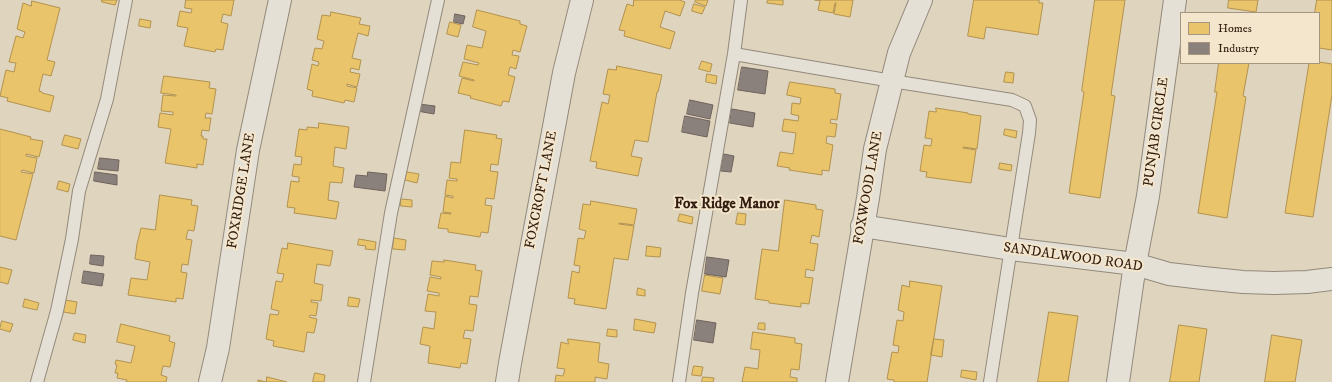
<!DOCTYPE html>
<style>
body{margin:0}
#map{position:relative;width:1332px;height:382px;overflow:hidden;background:#dfd4bd;font-family:"IM FELL DW Pica",serif}
canvas{display:block}
.legend{position:absolute;left:1180px;top:12px;width:140px;height:52px;box-sizing:border-box;background:#f3e6cc;border:1px solid #a69681;margin:0;padding:5px 7px;list-style:none;font-size:12px;color:#331d10}
.legend li{display:flex;align-items:center;gap:8px;height:20px}
.legend b{width:20px;border:1px solid #a69681}
</style>
<div id="map">
<canvas width="1332" height="382"></canvas>
<ul class="legend">
<li><b style="height:11px;background:#e9c46a"></b>Homes</li>
<li><b style="height:11px;background:#8a817c"></b>Industry</li>
</ul>
</div>
<script>
const ctx = document.querySelector('canvas').getContext('2d');
ctx.lineJoin = 'round';
function paint(path, color) { ctx.fillStyle = color; ctx.fill(path, 'evenodd'); }
function stroke(path, color, width, dash) { ctx.strokeStyle = color; ctx.lineWidth = width; ctx.lineCap = dash ? 'butt' : 'round'; ctx.setLineDash(dash || []); ctx.stroke(path); }
function drawText(font, color, halo, rows, align = 'center') {
  ctx.font = font + ' "IM FELL DW Pica",serif'; ctx.lineWidth = 4; ctx.setLineDash([]); ctx.textBaseline = 'middle'; ctx.strokeStyle = halo; ctx.fillStyle = color; for (const [text, x, y, turn = 0] of rows) {
    ctx.save(); ctx.translate(x, y); ctx.rotate((+turn || 0) * Math.PI / 180); ctx.textAlign = isNaN(turn) ? turn : align; if (halo) ctx.strokeText(text, 0, 0); ctx.fillText(text, 0, 0); ctx.restore();
  }
}
const homes = new Path2D(`
 M102,0H117L115,5L102,2Z
 M186,0H234L231,16L223,14L221,22L228,24L223,50L216,49L215,52L184,46L188,28L177,26L180,11L191,13L192,9L185,8Z
 M634,0H679L685,2L680,16L665,11L660,27L675,32L670,49L624,36L625,31L619,30L627,4L633,6Z
 M696,0H708L706,6L695,2Z
 M768,0H783V5L767,3Z
 M815,0H853L850,17L834,14L836,3H835L833,13L818,10L820,1Z
 M974,0H1039V3H1043L1038,35L986,27L984,39L968,36Z
 M1095,0H1125L1111,95L1115,96L1100,198L1069,193L1084,92L1082,91Z
 M1229,0H1258L1256,12L1228,8Z
 M1317,0H1332V50L1319,48V13H1315Z
 M32,1L60,8L47,60L55,62L51,76L43,74L39,91L42,92V93L54,96L50,112L7,101L8,98L0,96L6,70L14,72L16,63L9,62L16,36L23,38L25,32L17,29L23,3L31,6Z
 M694,4L705,7L702,14L692,11Z
 M477,10L520,21V24L527,26L520,52L513,50L512,55L519,56L516,69L510,67L508,75L515,77L509,102L503,101L501,106L470,98L471,96L458,93L462,78L474,81V80L459,76L463,62L478,65L479,63L464,59L467,45L482,48L486,31L473,27Z
 M331,12L361,18L359,24L370,26L368,36L358,33L352,58L361,60L359,70L351,68L350,72L360,74L357,87L347,84V86L357,88L354,102L345,100L344,103L312,96L313,91L307,89L312,64L318,66L319,62L312,60L315,48L322,49L324,41L317,39L322,15L330,16Z
 M140,19L151,21L150,28L139,26Z
 M450,22L461,25L458,37L447,34Z
 M702,61L712,64L710,72L699,69Z
 M1319,62L1332,64V95L1313,217L1285,213L1309,63H1319Z
 M1219,63H1249L1243,96L1246,97L1227,218L1198,213L1217,92H1215Z
 M617,66L662,75L658,92H657L648,142L635,140L631,156L642,158L638,176L596,168L597,162L590,161L602,102L608,104L610,95L603,94L608,69L616,70Z
 M1006,72L1014,73L1013,83L1004,82Z
 M707,74L717,76L716,84L706,82Z
 M164,76L210,82L209,88L216,89L212,114L206,113L205,118H211L209,131L202,130L201,136H203V139H207L203,165L197,164V168L165,163L171,129L158,127L160,113L173,115V112L161,111L163,95L176,96V95L161,93Z
 M790,82L835,89V93L841,94L837,120L831,119L830,123L837,124L835,137L827,136L826,143L833,145L829,171L822,170V175L789,170L790,168L777,166L780,152L793,154L796,133L782,131L784,119L798,121L799,116L791,114L792,103L800,104L801,98L787,95Z
 M936,108L968,113V114L981,116L977,149L963,147V148L976,150L971,183L926,177L927,172L920,171L924,145L931,146L932,139L925,138L929,111L936,112Z
 M319,123L349,127L346,149L335,147L333,166L344,168L342,183L330,182L328,200L339,202L336,219L294,213L295,208L287,207L291,181L299,182V177L292,176L294,164L301,165L302,157L295,156L299,129L307,130V127L318,128Z
 M0,129L31,137L30,139L43,141L39,157L26,154V156L37,158L34,173L22,170L21,172L33,174L16,240L0,236Z
 M1005,129L1017,131L1016,138L1004,135Z
 M465,130L497,135L496,138L502,139L498,165L491,164L490,171L498,172L494,199L486,198L485,205L492,206L488,233L481,232L480,237L448,232V229L438,228L441,213L451,214V213L443,212L445,196L453,198V196L445,195L447,180L457,181V179L449,178L451,162L460,163Z
 M65,135L81,139L78,149L62,145Z
 M1000,163L1012,165L1011,171L999,169Z
 M407,172L419,174L417,183L405,180Z
 M59,181L70,184L68,192L57,189Z
 M160,195L192,200L191,205L198,206L194,231L188,230L186,239L192,240L188,265L182,264L181,272L187,273L183,299L176,298V302L128,295L131,278L147,280L150,262L135,259L137,244L141,228L155,230Z
 M401,199L412,200V207L401,206Z
 M719,199L734,202L733,208L718,205Z
 M785,200L816,205V209L823,210L819,237L812,235L810,243L818,244L814,271L806,269L805,277L813,278L809,304L801,303V307L769,303V301L755,299L762,249L778,251Z
 M591,201L637,209L634,225L619,223V224L634,226L628,260L614,258L606,309L574,304L575,299L568,298L572,271L579,273L580,266L574,265L578,238L584,239L586,231L579,229L583,204L590,205Z
 M738,213L746,214L745,225L736,224Z
 M680,214L693,217L692,224L678,221Z
 M394,238L406,240L405,250L393,249Z
 M359,239L376,242L375,250L365,249L366,246L358,245Z
 M288,243L333,251L330,266L317,264L314,283L323,285L321,301L311,300V302L318,303L316,316L310,315L309,317L317,319L314,333L307,332L304,352L273,346L274,341L266,339L270,314L278,315L279,311L271,309L276,281L282,282L284,274L277,273L282,248L287,249Z
 M647,246L661,248L660,257L646,256Z
 M444,260L476,265L475,270L482,271L478,297L470,296L469,304L477,305L473,331L465,330L463,338L471,339L467,364L461,363L460,368L428,363L430,346L420,344L423,327L434,329L436,312L425,311L428,294L439,296V293L427,291L430,277L441,279V277L430,275L432,261L444,262Z
 M0,267L12,270L8,284L0,282Z
 M705,275L723,278L720,294L702,291Z
 M910,281L942,286L927,382H894V380L887,379L892,352L898,353L899,346L893,345L897,320L903,321L904,312L898,310L902,285L909,287Z
 M638,288L645,290V296L637,295Z
 M349,297L360,299L358,307L348,306Z
 M25,299L39,303L37,310L23,307Z
 M60,299L77,302L75,314L58,311Z
 M1049,312L1078,316L1068,382H1038Z
 M635,319L656,323L654,333L634,330Z
 M2,321L13,324L10,332L0,329Z
 M759,323H765V330L758,329Z
 M121,324L170,336L169,341L175,343L170,367L163,366L161,375L167,377L166,382H126L127,380L117,378L118,373H115L117,365L115,364L116,360L131,363L135,346L117,342Z
 M1179,325L1207,329L1199,382H1170Z
 M608,329L617,330V337L607,336Z
 M753,332L795,338V343L802,344L799,370L791,369L790,377L797,378V382H742L745,367L758,369L760,350L751,349Z
 M75,333L86,335L85,343L73,340Z
 M1272,335L1302,340L1295,382H1265Z
 M568,339L600,343L598,362L609,364L607,379L595,377V382H555L556,375L563,376L565,369L557,368L561,342L568,344Z
 M934,339L944,340L942,357L931,355Z
 M694,366L703,367L701,376L692,375Z
 M962,370L977,372L976,380L961,377Z
 M315,373L325,375L324,382H313Z
 M267,377L287,382H258V380L266,382Z
 M703,377L714,378L713,382H702Z`);
paint(homes, '#e9c46a');
stroke(homes, '#b2924f', 1);
const industry = new Path2D(`
 M455,14L465,16L463,24L454,22Z
 M742,67L768,71L765,94L738,90Z
 M690,100L713,105L710,119L687,114Z
 M419,104L435,106L434,114L417,111Z
 M732,109L755,113L753,127L730,123Z
 M685,116L710,121L707,137L682,132Z
 M724,154L734,156L731,172L721,171Z
 M100,158L119,160L118,171L98,169Z
 M95,172L117,175V185L94,181Z
 M368,172L387,174L385,191L354,187L356,175L367,176Z
 M91,255L104,256L103,266L90,264Z
 M707,257L729,260L726,277L705,274Z
 M84,271L104,274L102,286L82,283Z
 M697,320L716,323L713,343L694,340Z`);
paint(industry, '#8a817c');
stroke(industry, '#70635c', 1);
const lane = new Path2D(`
 M734,54L892,81L1012,100L1025,106L1030,120L1029,133L990,382
 M37,382L57,311L72,239L79,191L107,99L126,0
 M364,382L391,213L438,0
 M679,382L692,293L734,54L741,0`);
const street = new Path2D(`
 M862,226L1011,249L1135,264L1169,274L1203,278L1243,282L1274,283L1307,282L1332,279
 M210,382L218,348L248,150L280,0
 M507,382L510,363L564,73L582,0
 M837,382L868,198L875,149L899,53L921,0
 M1118,382L1135,264L1148,196L1175,0`);
stroke(lane, '#93897b', 14);
stroke(street, '#93897b', 24);
stroke(lane, '#e5e0d5', 12);
stroke(street, '#e5e0d5', 22);
drawText('14px', '#331d10', '#f3e6cc', [
 ["PUNJAB CIRCLE",1157,132,-82],
 ["FOXWOOD LANE",869,188,-80],
 ["FOXCROFT LANE",542,190,-79],
 ["FOXRIDGE LANE",242,191,-81],
 ["SANDALWOOD ROAD",1073,258,8]
]);
drawText('bold 15px', '#331d10', '#f3e6cc', [
 ["Fox Ridge Manor",727,205]
]);
</script>
